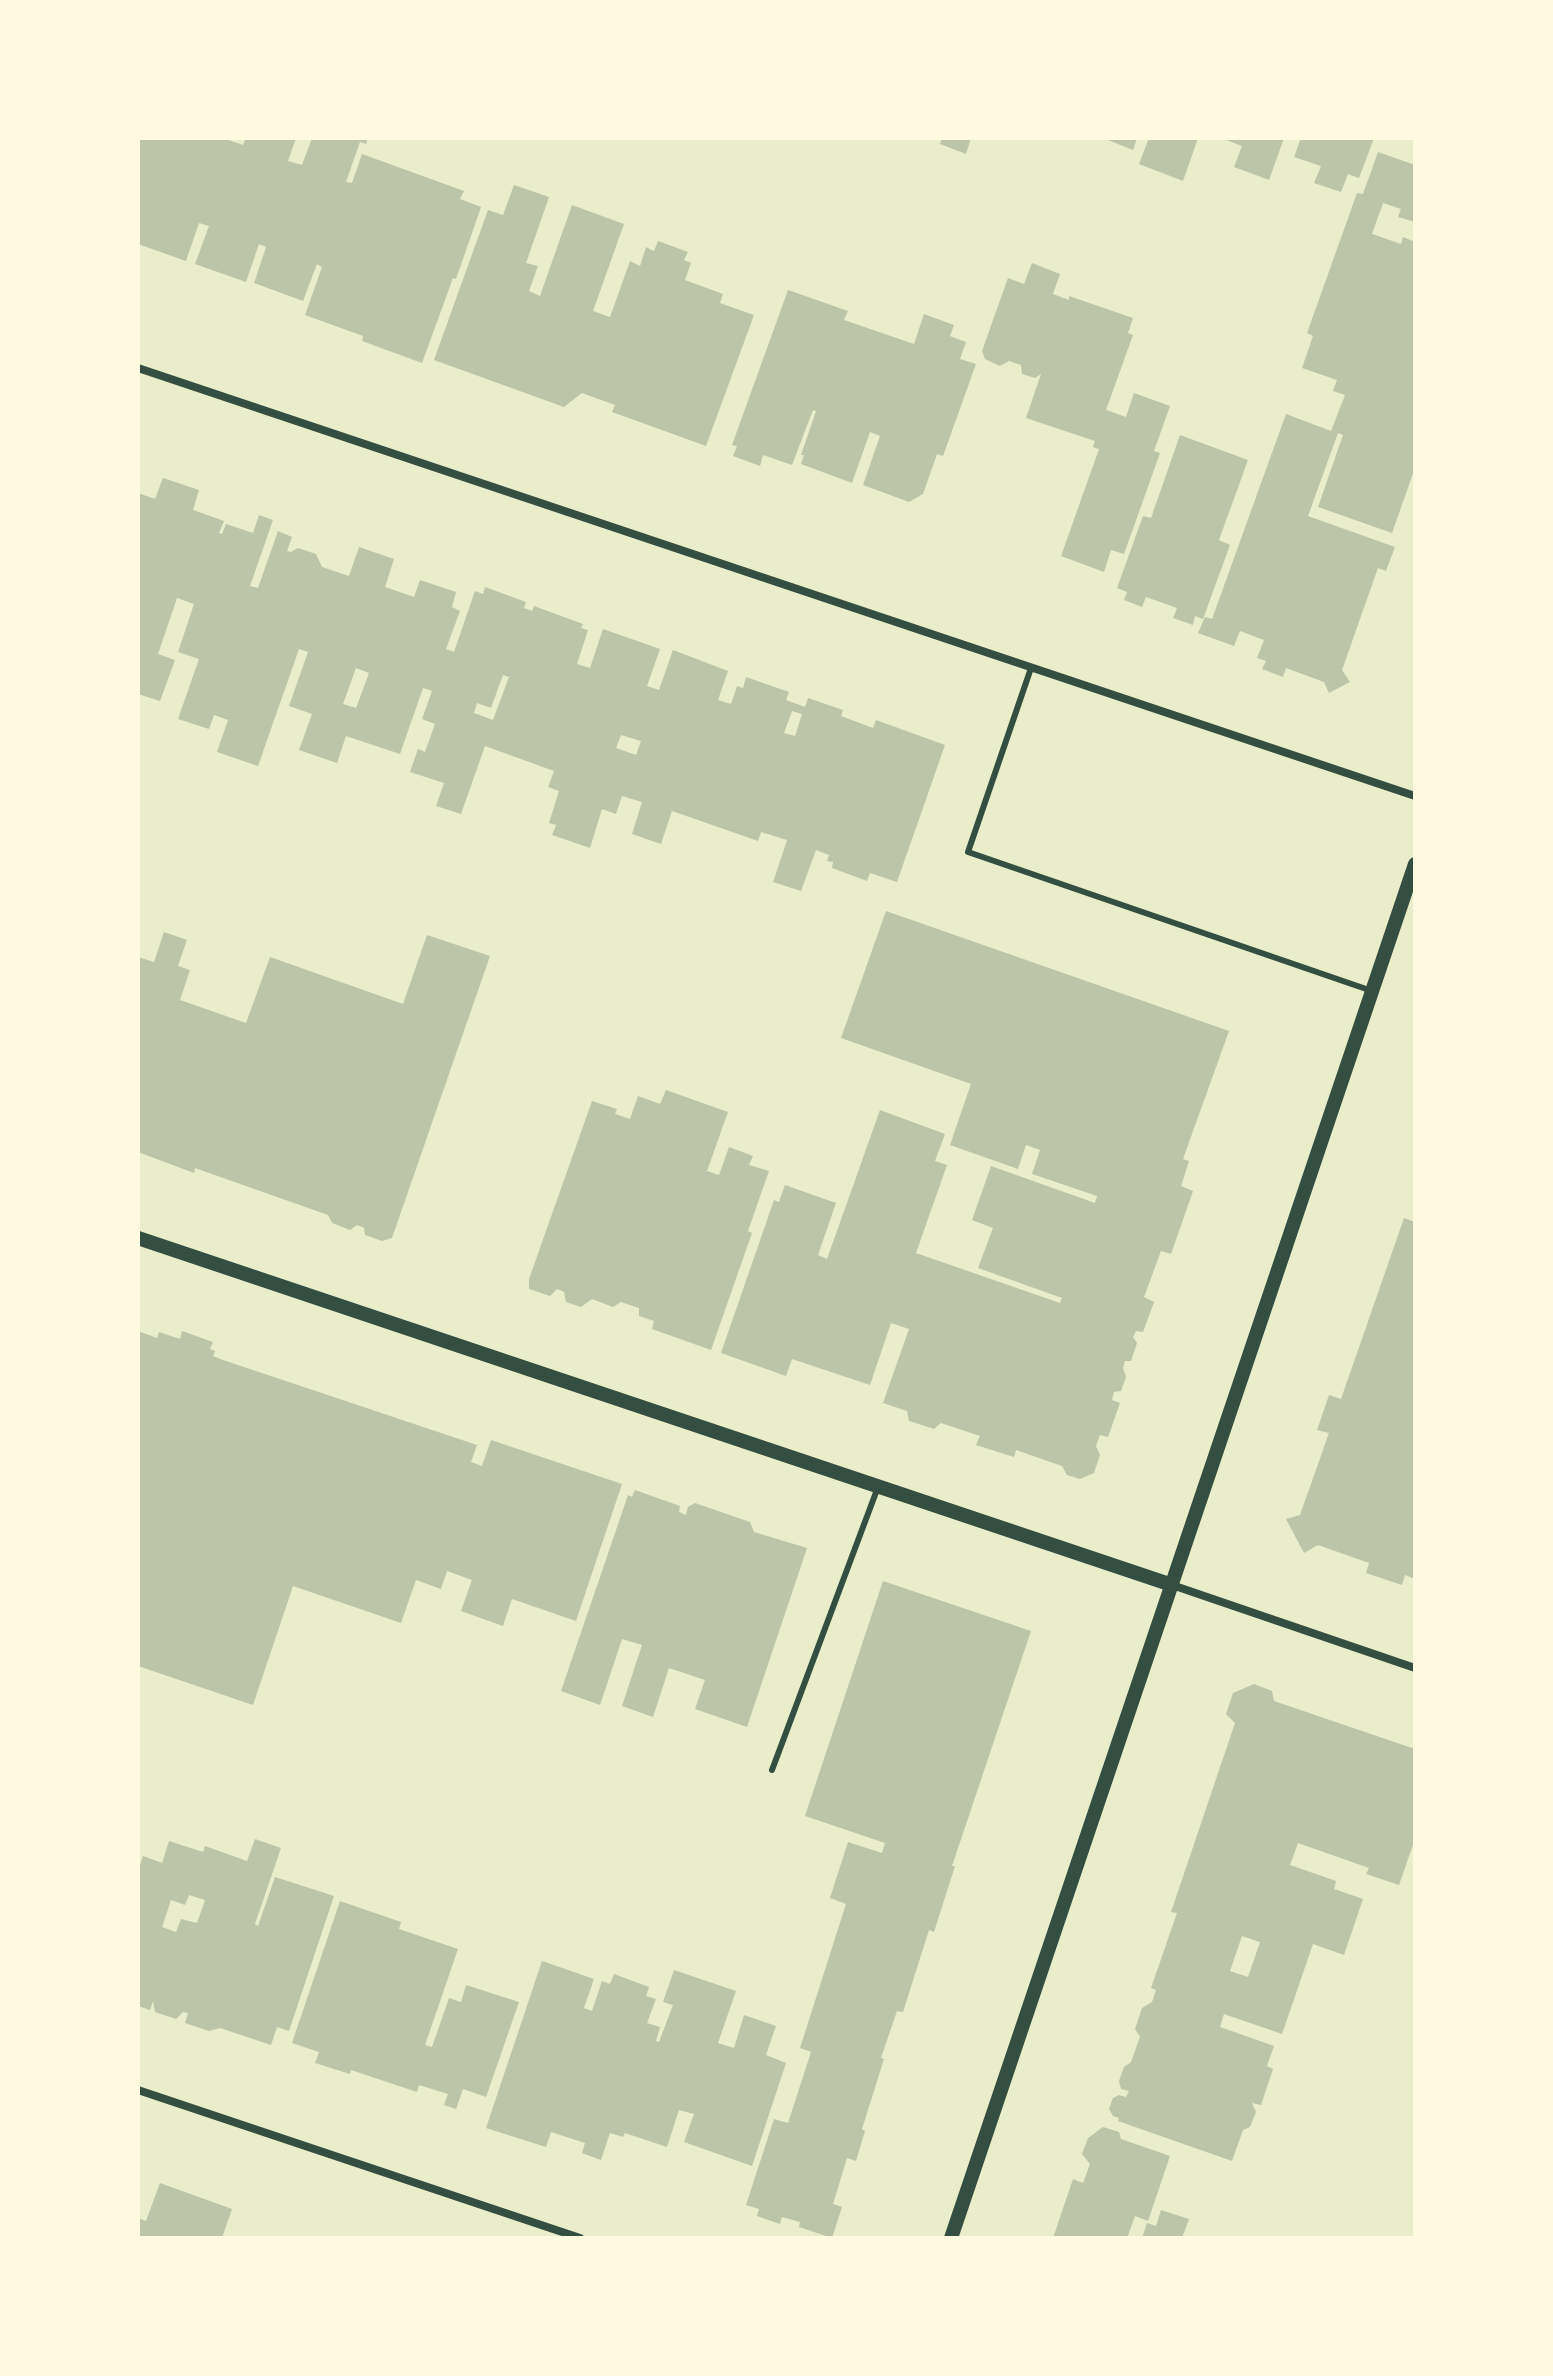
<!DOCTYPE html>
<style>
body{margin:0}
#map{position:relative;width:1553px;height:2376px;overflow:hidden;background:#e9edc9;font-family:"Fira Sans",sans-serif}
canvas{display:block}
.frame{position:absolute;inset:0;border:140px solid #fefae0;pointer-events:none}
</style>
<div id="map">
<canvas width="1553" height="2376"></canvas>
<div class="frame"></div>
</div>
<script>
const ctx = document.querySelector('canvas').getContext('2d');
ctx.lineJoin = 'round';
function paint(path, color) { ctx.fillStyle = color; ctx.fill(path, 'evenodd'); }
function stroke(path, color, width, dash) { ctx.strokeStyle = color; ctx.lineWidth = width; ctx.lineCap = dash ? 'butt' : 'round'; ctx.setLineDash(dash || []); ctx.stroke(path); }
paint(new Path2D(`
 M138,138H223L243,145L246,138H296L288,161L302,165L312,138H368L366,144L360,142L346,182L352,183L362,154L464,191L460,199L481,207L456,279L453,278L422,363L362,341L363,336L305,315L322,267L317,264L303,301L254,283L266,247L259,244L246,282L195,264L209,226L199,223L186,261L138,244L140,239L138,238Z
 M942,138H971L966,154L940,144Z
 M1103,138H1137L1133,150Z
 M1149,138H1198L1183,181L1139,164Z
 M1221,138H1284L1269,180L1234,167L1242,146Z
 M1301,138H1374L1359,178L1348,174L1341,192L1314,183L1321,166L1294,157Z
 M1378,152L1415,165V222L1398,217L1401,209L1383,203L1372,234L1401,244L1403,237L1415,242V468L1392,533L1318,507L1343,435L1338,433L1308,516L1395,547L1386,571L1378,568L1342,670L1350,682L1329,693L1324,682L1286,668L1283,677L1262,669L1266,661L1257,658L1264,640L1240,631L1234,646L1198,633L1205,617L1212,619L1286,414L1331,431L1345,395L1333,391L1337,380L1302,368L1313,336L1307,333L1357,193L1363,194Z
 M514,185L549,197L526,263L538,266L529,291L540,296L572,205L624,224L593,311L610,317L630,261L640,266L646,247L654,251L658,241L688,252L684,260L691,263L685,280L723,294L720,303L754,315L706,446L612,412L615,405L582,393L564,407L434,360L488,210L503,215Z
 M1032,263L1060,274L1053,294L1069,300V296L1133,318L1128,333L1133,335L1106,410L1126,417L1134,393L1170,406L1154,451L1160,453L1124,554L1111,550L1104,572L1061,556L1099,449L1093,447L1095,441L1026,418L1041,374L1035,378L1022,374L1021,365L1009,361L1000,366L985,359L982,351L1008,278L1024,284Z
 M788,290L848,311L844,320L914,344L924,314L954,325L950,336L966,342L960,359L976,364L943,456L937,454L923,494L909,502L863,485L880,436L870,432L852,483L801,464L804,455H801L816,411L813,410L792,465L763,455L760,466L733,456L737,446L732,445Z
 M1180,435L1248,460L1219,540L1230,545L1203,619L1195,616L1193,625L1173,618L1177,608L1146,597L1142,607L1124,600L1127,592L1117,588L1143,516L1151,518Z
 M163,478L199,490L193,510L224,521L219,533L222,534L226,524L253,533L259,515L273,520L250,586L258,588L278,531L292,537L287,551L291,552L298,548L316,554L322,567L349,576L359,547L394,559L385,587L414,597L420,580L456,592L452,607L460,611L446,649L454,652L475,591L483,594L485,587L526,602L524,608L532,611L534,606L583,624L581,628L588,630L577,664L590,668L603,629L660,649L647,686L659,690L673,650L728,671L718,700L731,704L737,686L743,688L746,677L789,692L786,700L805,707L808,698L843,710L841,716L873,728L876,720L945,745L897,882L870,873L867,881L832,868L833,862L827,861L829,855L816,850L801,891L773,882L787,840L761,832L758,841L672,811L661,844L632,834L642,802L622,796L616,814L602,809L590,848L552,835L556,825L549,823L559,791L548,787L554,771L485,746L461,814L436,806L444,783L410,772L418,749L425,752L435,724L422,719L432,691L423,688L400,754L346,736L337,763L299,750L312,714L289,706L308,652L299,649L258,766L217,752L228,720L214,715L209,729L178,719L199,659L178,652L194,604L177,598L158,654L175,660L160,701L138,694V493L155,499ZM356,668L369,673L356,708L343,704ZM503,675L509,677L493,720L474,713L477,703L491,708ZM792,711L802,714L795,736L784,733ZM621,735L641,741L636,755L616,748Z
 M886,911L1229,1031L1183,1159L1189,1161L1181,1186L1193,1191L1171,1254L1161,1251L1144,1297L1154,1302L1143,1332L1136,1331L1133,1337L1137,1343L1131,1361H1125L1123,1368L1126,1377L1121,1391L1114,1392L1112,1400L1120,1403L1108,1437L1100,1435L1096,1446L1100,1455L1094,1473L1080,1479L1067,1475L1062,1466L1016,1450L1014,1457L976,1445L980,1436L941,1423L934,1429L909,1421L907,1411L883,1403L909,1329L891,1323L870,1385L792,1359L786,1376L721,1353L774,1200L779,1202L785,1185L836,1203L818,1255L827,1259L880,1110L945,1134L935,1161L947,1165L916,1253L1060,1303L1062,1298L978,1268L993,1228L972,1220L991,1166L1095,1203L1097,1196L1032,1174L1040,1150L1026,1145L1018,1169L950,1145L971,1084L841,1038Z
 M164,932L187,940L178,966L190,970L180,1000L246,1023L270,957L403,1004L427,935L490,956L392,1238L382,1241L365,1235L364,1228L357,1225L350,1230L332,1223L328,1215L195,1168L194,1173L138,1152V957L154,962Z
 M666,1090L728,1112L707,1171L719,1175L729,1147L753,1156L749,1165L769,1171L748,1231L752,1233L711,1350L652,1329L654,1321L639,1316V1308L621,1302L613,1307L592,1299L581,1307L566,1302L564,1292L557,1289L550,1296L529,1289V1279L592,1101L617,1109L615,1114L630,1119L638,1096L660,1104Z
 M1404,1218L1415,1222V1579L1405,1575L1402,1585L1366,1573L1369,1563L1318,1545L1304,1553L1286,1519L1300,1515L1329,1433L1317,1430L1329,1395L1341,1399Z
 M138,1331L157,1338L159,1332L180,1339L182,1331L213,1342L210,1349L215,1351L213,1356L223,1360L477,1445L471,1462L482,1466L491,1440L622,1484L576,1621L512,1599L503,1626L461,1611L472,1580L447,1571L441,1589L416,1580L401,1623L293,1586L253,1705L138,1666Z
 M635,1490L680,1506L679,1512L686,1515L688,1507L695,1503L750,1522L754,1532L807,1548L747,1727L695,1709L705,1680L669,1668L653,1717L622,1706L642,1645L622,1639L600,1705L561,1691L628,1495L632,1497Z
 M883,1581L1031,1631L952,1866H955L934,1932L929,1930L903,2012L897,2011L881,2058L884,2059L862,2129L865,2131L856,2161L847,2158L833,2204L842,2207L832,2238L799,2227L800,2222L782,2217L780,2224L757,2216L759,2209L746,2205L774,2119L788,2123L811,2052L800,2048L846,1904L830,1898L848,1842L882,1853L885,1843L805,1816Z
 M1254,1684L1272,1691L1274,1701L1412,1748L1415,1745V1839L1399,1885L1366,1874L1369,1868L1298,1843L1290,1865L1336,1881L1334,1889L1363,1899L1344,1955L1313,1944L1282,2034L1224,2014L1220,2027L1274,2046L1267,2066L1273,2069L1261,2105L1252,2103L1256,2112L1250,2127L1243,2130L1232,2161L1118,2121L1119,2118L1113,2116L1109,2109L1113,2098L1119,2095L1126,2097L1129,2091L1121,2089L1119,2081L1124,2067L1131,2062L1140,2037L1135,2029L1142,2008L1152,2002L1156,1990L1151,1988L1177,1913L1171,1912L1235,1723L1226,1714L1233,1693ZM1242,1936L1260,1942L1248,1977L1230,1971Z
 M255,1839L281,1848L255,1924L258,1926L275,1877L334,1896L289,2031L277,2027L271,2045L220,2028L209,2031L185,2023L188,2013L183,2012L176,2019L155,2012L153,2001L150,2010L138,2006V1872L143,1856L162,1863L169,1841L203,1852L205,1846L247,1861ZM189,1895L205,1900L197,1923L181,1919L176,1932L162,1927L171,1900L185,1905Z
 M340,1901L401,1922L399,1929L458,1949L425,2045L432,2047L449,1998L461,2002L466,1985L519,2002L486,2097L463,2089L456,2109L444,2105L448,2094L419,2085L417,2092L351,2070L350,2074L315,2063L319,2052L292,2043Z
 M542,1961L594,1979L584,2008L592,2011L602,1981L610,1984L614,1974L649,1987L646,1996L656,1999L647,2023L660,2027L656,2041L659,2042L673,2005L663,2002L674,1970L736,1991L718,2043L734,2048L744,2015L776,2026L766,2055L786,2063L752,2166L684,2142L694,2114L679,2110L667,2147L625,2133L623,2137L610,2133L601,2160L582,2153L585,2143L551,2132L546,2147L486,2128Z
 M1103,2127L1119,2132L1121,2139L1170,2156L1148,2221L1135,2216L1127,2238H1053L1073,2179L1083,2183L1090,2164L1082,2154L1088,2138Z
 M160,2183L232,2209L222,2238H138V2218L146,2221Z
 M1161,2210L1189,2219L1182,2238H1142L1147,2223L1156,2226Z`), '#bcc5a7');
stroke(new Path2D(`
 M1031,668L968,852L1372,991
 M772,1770L878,1487`), '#344e41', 6);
stroke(new Path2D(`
 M138,368L1415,796
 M1172,1585L1415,1668
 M138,2090L580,2238`), '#344e41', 8);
stroke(new Path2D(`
 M138,1238L1172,1585
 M951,2238L1415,864`), '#344e41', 14);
</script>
